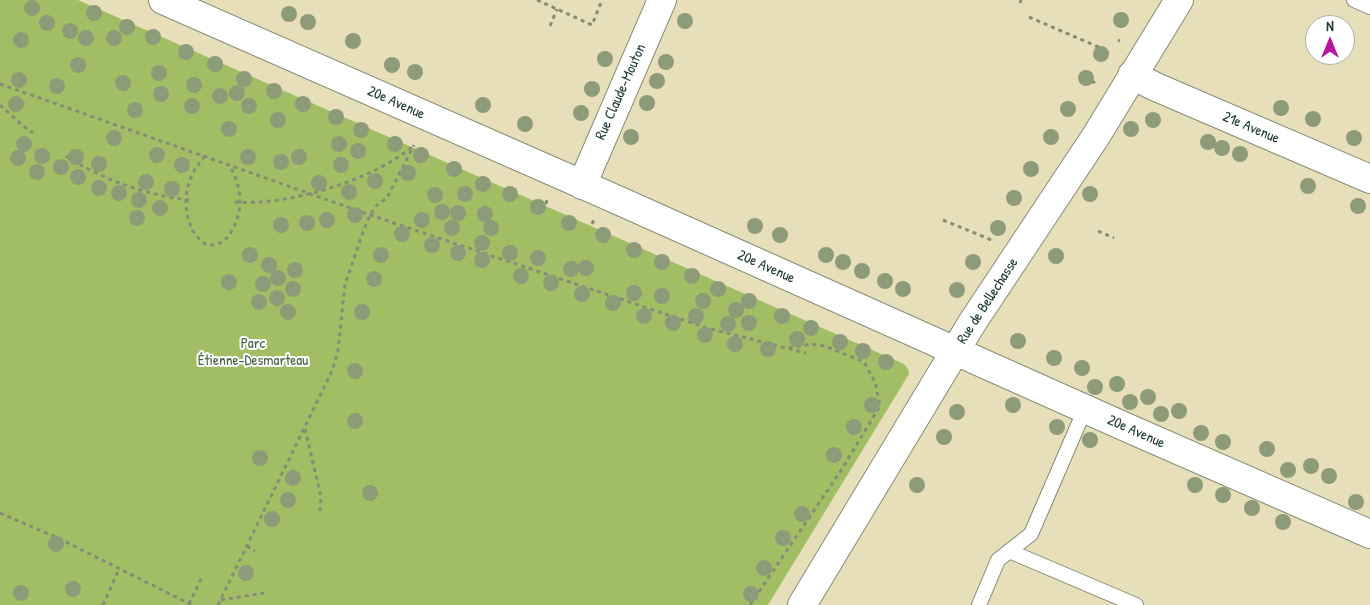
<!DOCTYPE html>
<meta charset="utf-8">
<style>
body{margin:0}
#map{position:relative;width:1370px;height:605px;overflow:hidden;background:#e7dfb9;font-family:"Patrick Hand",sans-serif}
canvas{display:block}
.north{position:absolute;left:1305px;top:15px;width:50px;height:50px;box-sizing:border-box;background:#fff;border:1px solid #a5b1ae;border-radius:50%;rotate:0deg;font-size:14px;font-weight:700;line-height:20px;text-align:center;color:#1f3d34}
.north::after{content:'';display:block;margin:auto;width:18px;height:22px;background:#b5179e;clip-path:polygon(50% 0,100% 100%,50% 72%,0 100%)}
</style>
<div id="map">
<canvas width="1370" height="605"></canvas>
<div class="north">N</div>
</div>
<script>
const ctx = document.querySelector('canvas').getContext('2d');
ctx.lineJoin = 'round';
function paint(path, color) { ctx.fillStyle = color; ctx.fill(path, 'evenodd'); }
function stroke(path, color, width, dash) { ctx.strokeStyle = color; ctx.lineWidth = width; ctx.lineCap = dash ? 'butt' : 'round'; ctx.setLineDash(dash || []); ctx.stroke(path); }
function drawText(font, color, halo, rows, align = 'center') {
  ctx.font = font + ' "Patrick Hand",sans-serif'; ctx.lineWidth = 4; ctx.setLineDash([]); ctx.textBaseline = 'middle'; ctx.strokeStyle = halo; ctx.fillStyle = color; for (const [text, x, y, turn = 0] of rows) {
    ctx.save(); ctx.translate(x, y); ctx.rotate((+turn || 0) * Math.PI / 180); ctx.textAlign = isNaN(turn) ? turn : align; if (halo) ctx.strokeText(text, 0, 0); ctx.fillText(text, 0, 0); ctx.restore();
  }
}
paint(new Path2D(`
 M0,0H78L904,364L908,369L909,374L768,605H0Z`), '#a2be65');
const service = new Path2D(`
 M1354,0L1370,7
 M1009,551L1136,605
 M979,605L998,560L1031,534L1085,409`);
const minor = new Path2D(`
 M163,0L604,194L1130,429L1370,534
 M1132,75L1156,87L1370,179
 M582,185L662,0`);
const tertiary = new Path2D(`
 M802,605L972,323L1096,136L1179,0`);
stroke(service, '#838e76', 16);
stroke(minor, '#838e76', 30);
stroke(tertiary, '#838e76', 30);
stroke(new Path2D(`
 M537,0L592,25L602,0
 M1020,3L1021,0
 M1029,17L1110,52
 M550,26L557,9
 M1118,40L1120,41
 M1092,81L1095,83
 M0,84L370,215L707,328L806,353
 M0,105L22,125L33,133
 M66,156C103,180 146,195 189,200
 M205,156C186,177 181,201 191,227C194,233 199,241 206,244C228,251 240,219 240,202C240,189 236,177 230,166
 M235,202C287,206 371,181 412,147
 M546,204L547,200
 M943,220L994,241
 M592,224L594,220
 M1098,231L1114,238
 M305,429L321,497L320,512
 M0,513L58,538L192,605
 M247,546L255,551
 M221,600L264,593
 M189,604L202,577
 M103,605L119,569
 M218,605L332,371L338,351L345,285L363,232L370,215L377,205L387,198L414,145
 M750,605L842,469L880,406L875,382L864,362L825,346L811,344L789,348`), '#838e76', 3, [4, 4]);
stroke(service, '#fff', 14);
stroke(minor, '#fff', 28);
stroke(tertiary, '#fff', 28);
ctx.fillStyle = '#8e9b78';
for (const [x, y] of [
 [32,8],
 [94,13],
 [289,14],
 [1121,20],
 [685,21],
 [308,22],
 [47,23],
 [127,27],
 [70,31],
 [153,37],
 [86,38],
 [114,38],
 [21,40],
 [353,41],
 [186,52],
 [1101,54],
 [605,59],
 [666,62],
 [215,64],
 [78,65],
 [392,65],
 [415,72],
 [159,73],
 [1086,78],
 [244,79],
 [19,80],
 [657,81],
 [123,83],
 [194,85],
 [57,86],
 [592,89],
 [274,91],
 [237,93],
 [161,94],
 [220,96],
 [647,103],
 [16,104],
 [303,104],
 [483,105],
 [192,106],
 [249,106],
 [1281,108],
 [1068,109],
 [135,110],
 [581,113],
 [336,117],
 [1313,119],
 [278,120],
 [1153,120],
 [525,124],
 [229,129],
 [1131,129],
 [361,130],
 [631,137],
 [1051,137],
 [114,138],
 [1354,138],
 [1208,142],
 [24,144],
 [339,144],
 [395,144],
 [1222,148],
 [358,151],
 [1240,154],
 [157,155],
 [421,155],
 [42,156],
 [76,157],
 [248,157],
 [299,157],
 [18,158],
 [281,162],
 [99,164],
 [182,165],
 [341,165],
 [61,167],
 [454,169],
 [1031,169],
 [37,172],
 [408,173],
 [78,177],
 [375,181],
 [146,182],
 [319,183],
 [483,184],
 [1308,186],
 [99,188],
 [172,189],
 [349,192],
 [119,193],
 [465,194],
 [510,194],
 [1090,194],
 [435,195],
 [1014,198],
 [139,200],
 [1358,206],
 [538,207],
 [160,208],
 [442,212],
 [458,213],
 [485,214],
 [355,215],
 [137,218],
 [327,220],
 [422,220],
 [307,223],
 [569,223],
 [281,225],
 [755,226],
 [452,228],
 [491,228],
 [998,228],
 [402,234],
 [603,235],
 [780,235],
 [482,243],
 [432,245],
 [634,250],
 [458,253],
 [510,253],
 [250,255],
 [381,255],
 [826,255],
 [1056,256],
 [538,258],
 [482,260],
 [662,262],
 [843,262],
 [973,262],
 [269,265],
 [586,268],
 [571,269],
 [295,270],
 [862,271],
 [521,276],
 [692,276],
 [278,278],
 [374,279],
 [885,281],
 [229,282],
 [551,283],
 [263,284],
 [293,289],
 [718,289],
 [903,289],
 [957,290],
 [634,293],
 [582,294],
 [662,296],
 [277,298],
 [703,301],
 [749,301],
 [259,302],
 [613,303],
 [736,310],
 [288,312],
 [362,312],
 [644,316],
 [696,316],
 [782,316],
 [673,323],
 [749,323],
 [728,324],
 [811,328],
 [705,335],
 [797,339],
 [1018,341],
 [840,342],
 [735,344],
 [768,349],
 [863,351],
 [1054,358],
 [886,362],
 [1082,368],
 [355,371],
 [1117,384],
 [1095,387],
 [1148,397],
 [1130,402],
 [872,405],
 [1013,405],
 [1179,411],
 [957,412],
 [1161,414],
 [355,421],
 [854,427],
 [1057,427],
 [1201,433],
 [944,437],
 [1090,440],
 [1223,442],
 [1267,449],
 [834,455],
 [260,458],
 [1311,466],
 [1288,470],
 [1329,476],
 [293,478],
 [917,485],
 [1195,485],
 [370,493],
 [1223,495],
 [288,500],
 [1356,502],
 [1252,508],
 [802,514],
 [272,519],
 [1283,522],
 [783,538],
 [56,544],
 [764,568],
 [246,573],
 [73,589],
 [21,593],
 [751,594]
]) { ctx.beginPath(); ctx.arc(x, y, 8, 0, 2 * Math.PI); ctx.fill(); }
drawText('15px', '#1f3d34', '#fff', [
 ["Rue Claude-Mouton",621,92,-66],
 ["20e Avenue",396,103,24],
 ["21e Avenue",1251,128,23],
 ["20e Avenue",766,267,24],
 ["Rue de Bellechasse",988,301,-57],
 ["20e Avenue",1136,432,24]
]);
drawText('15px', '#466443', '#fff', [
 ["Parc",253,344],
 ["Étienne-Desmarteau",253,361]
]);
</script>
